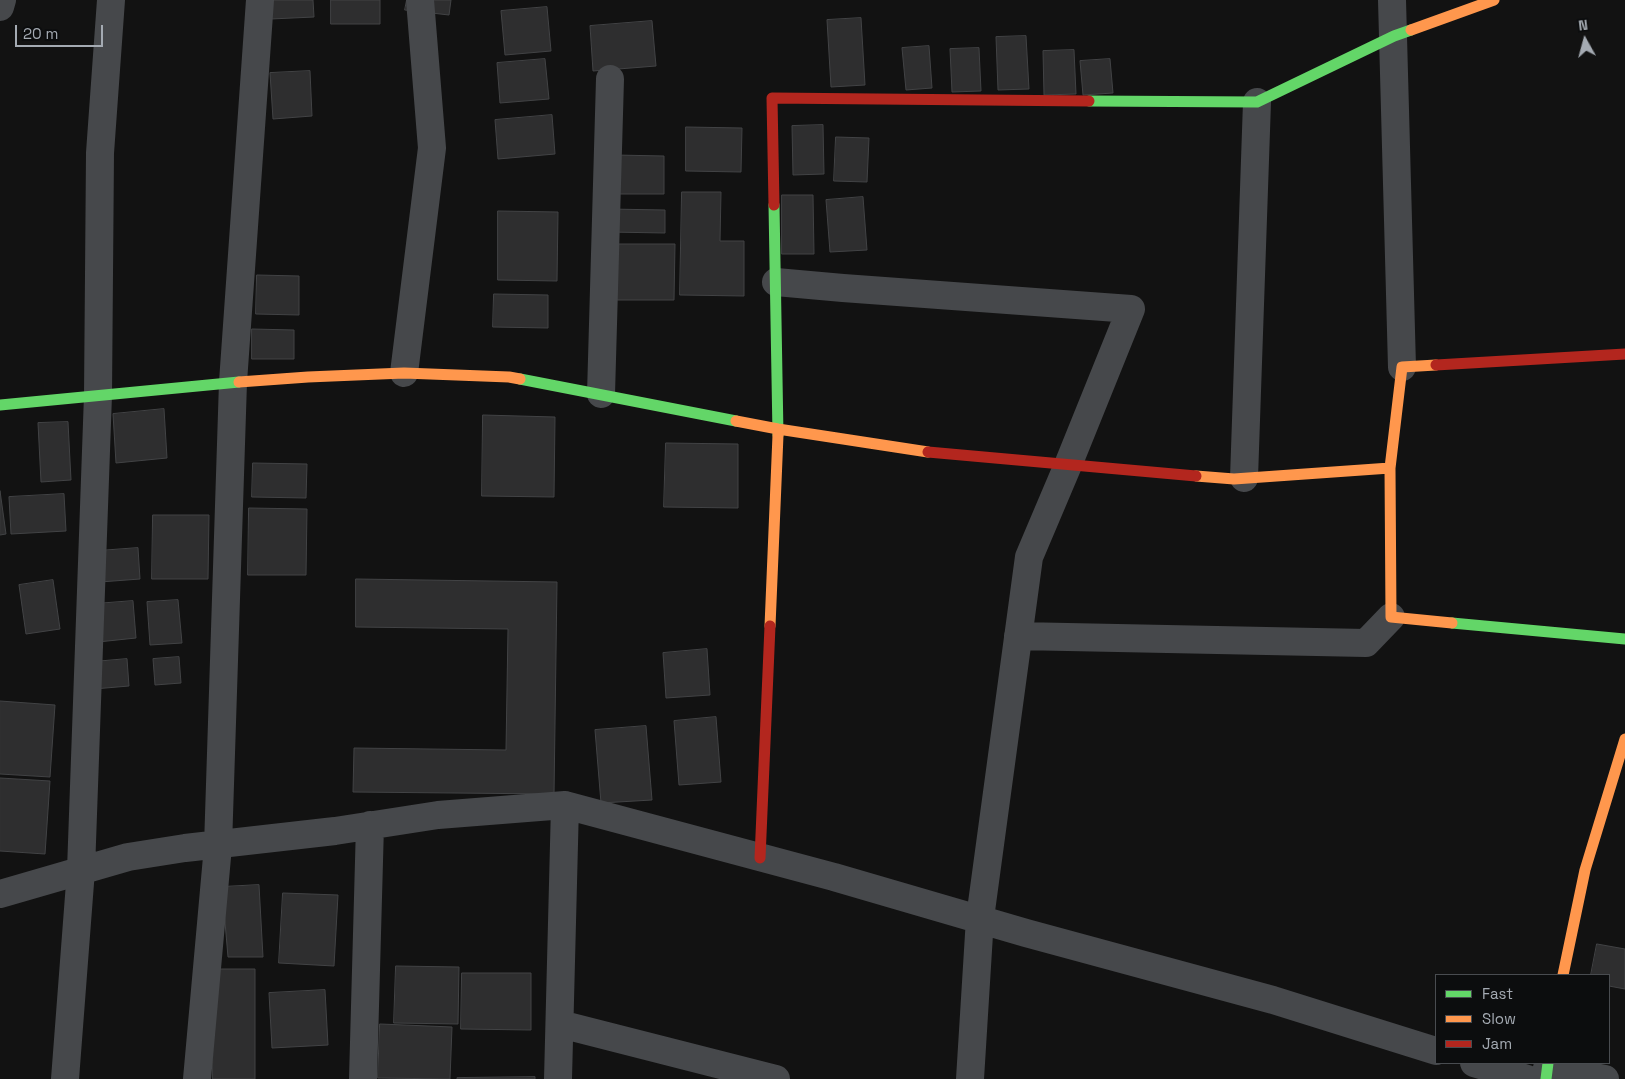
<!DOCTYPE html>
<style>
body{margin:0}
#map{position:relative;width:1625px;height:1079px;overflow:hidden;background:#121212;font-family:"Space Grotesk",sans-serif}
canvas{display:block}
.legend{position:absolute;left:1435px;top:974px;width:175px;height:90px;box-sizing:border-box;background:#0c0d0e;border:1px solid #494c50;margin:0;padding:6px 9px;list-style:none;font-size:15px;color:#a4aab2}
.legend li{display:flex;align-items:center;gap:10px;height:25px}
.legend b{width:25px;border:1px solid #494c50}
.north{position:absolute;left:1560px;top:15px;width:50px;height:50px;-webkit-text-stroke:4px #0c0d0e;paint-order:stroke;rotate:353deg;font-size:14px;font-weight:700;line-height:20px;text-align:center;color:#a4aab2}
.north::after{content:'';display:block;margin:auto;width:18px;height:22px;background:#a4aab2;clip-path:polygon(50% 0,100% 100%,50% 72%,0 100%)}
.scale{position:absolute;left:15px;top:25px;width:88px;height:22px;box-sizing:border-box;border:2px solid #a4aab2;border-top:0;padding-left:6px;font-size:15px;line-height:18px;white-space:nowrap;color:#a4aab2;-webkit-text-stroke:4px #0c0d0e;paint-order:stroke}
</style>
<div id="map">
<canvas width="1625" height="1079"></canvas>
<ul class="legend">
<li><b style="height:6px;background:#63d668"></b>Fast</li>
<li><b style="height:6px;background:#ff974d"></b>Slow</li>
<li><b style="height:6px;background:#b3261e"></b>Jam</li>
</ul>
<div class="north">N</div>
<div class="scale">20 m</div>
</div>
<script>
const ctx = document.querySelector('canvas').getContext('2d');
ctx.lineJoin = 'round';
function paint(path, color) { ctx.fillStyle = color; ctx.fill(path, 'evenodd'); }
function stroke(path, color, width, dash) { ctx.strokeStyle = color; ctx.lineWidth = width; ctx.lineCap = dash ? 'butt' : 'round'; ctx.setLineDash(dash || []); ctx.stroke(path); }
const building = new Path2D(`
 M271,0H313L314,17L271,19Z
 M331,0H380V24H331Z
 M407,0H451L449,15L405,10Z
 M547,7L551,51L505,55L501,11Z
 M861,18L865,85L831,87L827,20Z
 M652,21L656,66L593,71L590,26Z
 M1026,36L1029,89L998,90L996,37Z
 M929,46L932,88L906,90L902,48Z
 M979,48L981,91L952,92L950,49Z
 M1074,50L1076,94L1044,95L1043,51Z
 M545,59L549,99L500,103L497,63Z
 M1110,59L1113,93L1083,95L1080,61Z
 M310,71L312,116L273,119L270,73Z
 M552,115L555,154L498,159L495,120Z
 M823,125L824,174L793,175L792,126Z
 M686,127L742,128L741,172L686,171Z
 M836,137L869,138L867,182L834,181Z
 M615,155L664,156V194H614Z
 M682,192H721L720,241H744V296L680,295Z
 M782,195H813L814,254H782Z
 M863,197L867,250L830,252L826,200Z
 M608,209L665,210V233L608,232Z
 M498,211L558,212L557,281L498,280Z
 M613,244H675L674,300H612Z
 M257,275L299,276V315L256,314Z
 M494,294L548,295V328L493,327Z
 M252,329L294,330V359H252Z
 M164,409L167,458L116,463L113,414Z
 M483,415L555,417L554,497L482,496Z
 M68,422L71,480L41,482L38,423Z
 M666,443L738,444V508L664,507Z
 M253,463L307,464L306,498L252,497Z
 M0,491L6,534L0,535Z
 M64,494L66,531L11,534L9,497Z
 M249,508L307,509L306,575H248Z
 M153,515H209L208,579H152Z
 M138,548L140,579L100,582L98,551Z
 M356,579L557,582L554,794L353,792L354,748L506,750L508,629L356,627Z
 M53,580L60,629L26,634L19,585Z
 M178,600L182,643L150,645L147,602Z
 M133,601L136,638L98,642L95,604Z
 M707,649L710,695L666,698L663,653Z
 M179,657L181,683L155,685L153,659Z
 M127,659L129,686L94,689L93,662Z
 M0,701L55,705L50,777L0,774Z
 M716,717L721,782L679,785L674,721Z
 M646,726L652,800L601,803L595,730Z
 M0,778L50,781L45,854L0,851Z
 M259,885L263,957H228L222,887Z
 M283,893L338,895L334,966L279,963Z
 M1597,944L1625,949V989L1609,986V975H1591Z
 M396,966L459,967L458,1024L394,1023Z
 M214,969H255V1079H213Z
 M462,973H531V1030L461,1029Z
 M325,990L328,1045L272,1048L269,993Z
 M380,1024L452,1027L450,1079L378,1078Z
 M535,1077V1079H457V1078Z`);
paint(building, '#2e2e2f');
stroke(building, '#424345', 1);
stroke(new Path2D(`
 M1392,0L1402,367
 M0,7L2,0
 M776,282L843,288L1131,309L1068,465L1029,557L980,918L970,1079
 M404,373L432,148L420,0
 M601,394L610,79
 M1244,478L1257,102
 M1018,636L1366,643L1391,617
 M0,894L128,857L185,848L335,831L438,815L565,805L834,877L1026,933L1273,1000L1436,1051
 M560,1024L776,1079
 M1474,1063L1527,1079
 M1547,1068L1605,1079
 M65,1079L81,870L98,395L100,153L111,0
 M197,1079L218,846L233,382L260,0
 M363,1079L370,825
 M558,1079L565,805`), '#46484b', 28);
stroke(new Path2D(`
 M1089,101L1257,102L1394,36L1411,30
 M774,205L778,435
 M520,379L736,421
 M0,405L239,382
 M1452,623L1625,639
 M1546,1079L1548,1063`), '#63d668', 11);
stroke(new Path2D(`
 M1411,30L1494,0
 M1436,365L1402,367L1390,468L1391,617L1452,623
 M239,382L308,377L404,373L509,377L520,379
 M736,421L778,429L928,452
 M1196,476L1234,479L1390,468
 M770,626L778,435
 M1563,975L1585,870L1625,739`), '#ff974d', 11);
stroke(new Path2D(`
 M774,205L772,98L1089,101
 M1436,365L1625,354
 M928,452L1196,476
 M760,858L770,626`), '#b3261e', 11);
</script>
